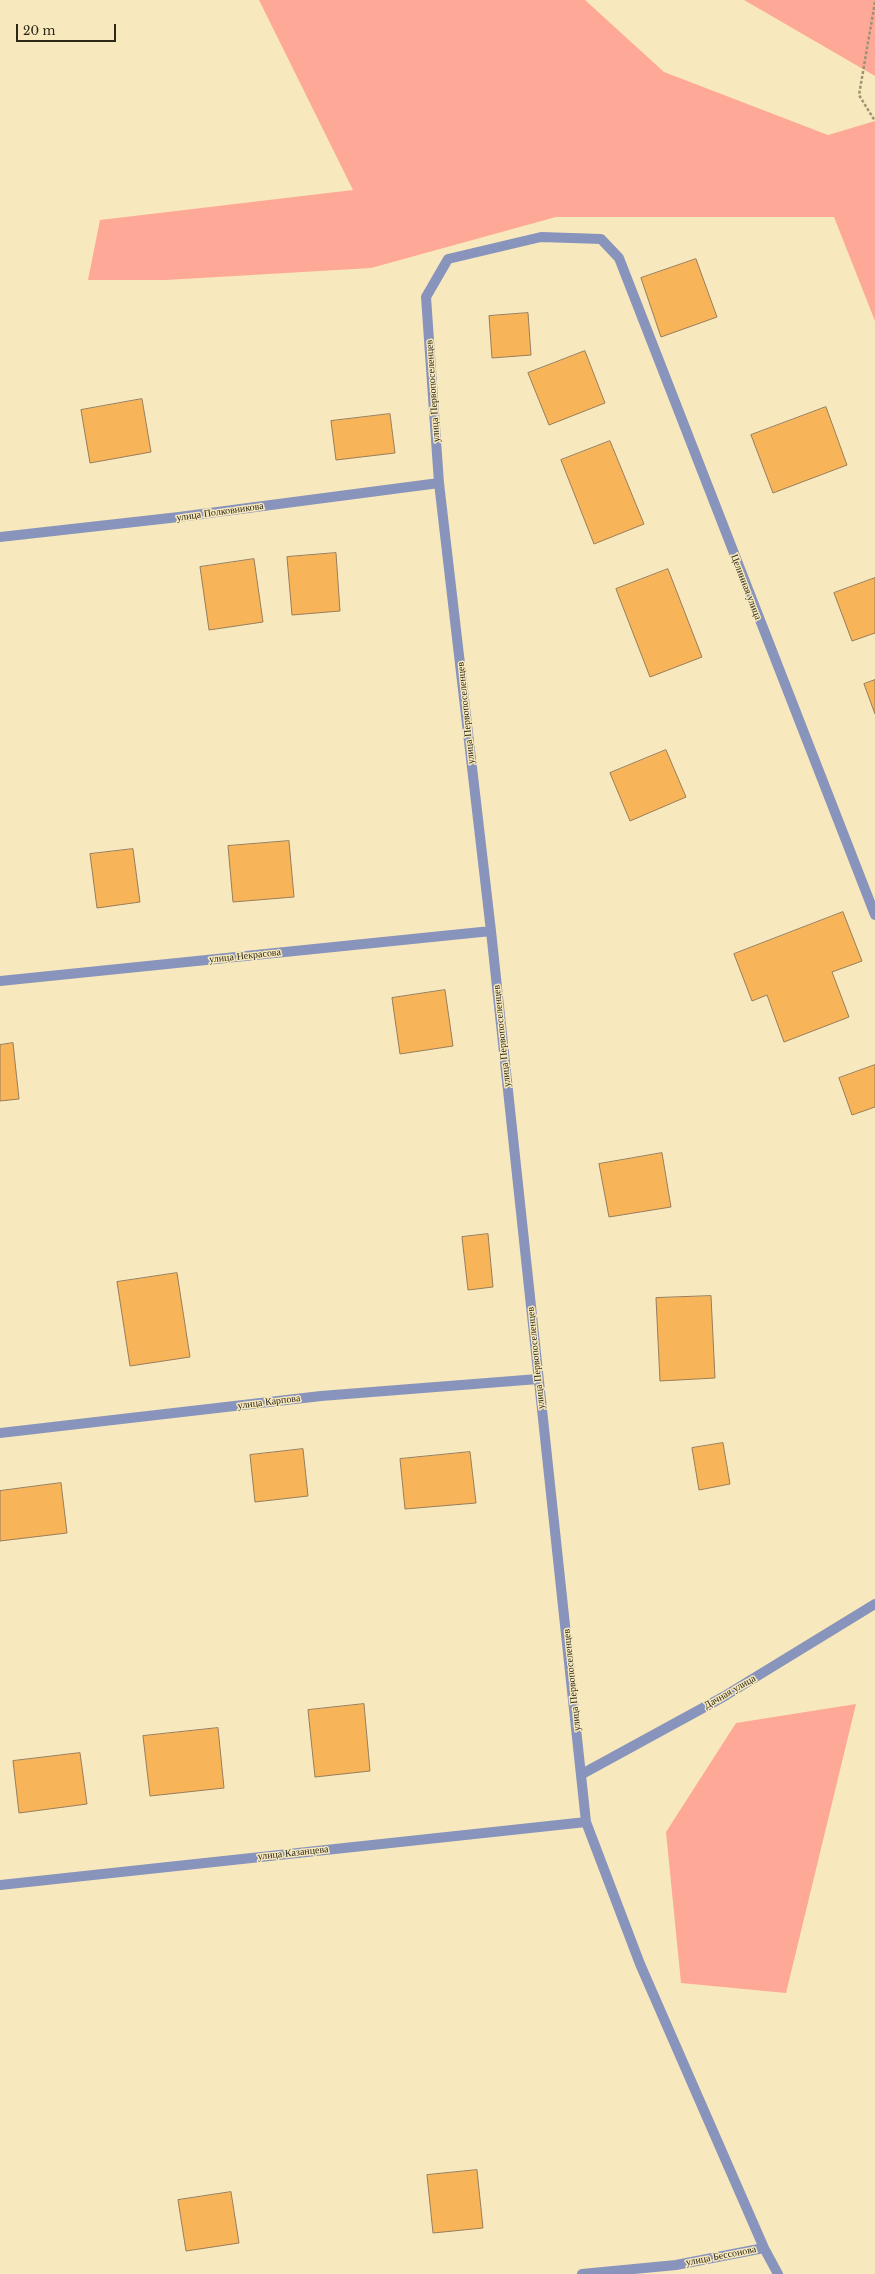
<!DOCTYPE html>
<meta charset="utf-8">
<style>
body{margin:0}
#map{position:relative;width:875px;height:2274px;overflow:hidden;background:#f7e9bd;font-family:"Libre Baskerville",serif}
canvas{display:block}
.scale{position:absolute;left:16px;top:24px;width:100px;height:18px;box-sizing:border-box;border:2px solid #2c2716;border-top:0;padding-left:5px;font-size:12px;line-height:14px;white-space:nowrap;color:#2c2716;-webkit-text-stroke:3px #f7e9bd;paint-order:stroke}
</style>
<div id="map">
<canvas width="875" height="2274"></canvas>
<div class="scale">20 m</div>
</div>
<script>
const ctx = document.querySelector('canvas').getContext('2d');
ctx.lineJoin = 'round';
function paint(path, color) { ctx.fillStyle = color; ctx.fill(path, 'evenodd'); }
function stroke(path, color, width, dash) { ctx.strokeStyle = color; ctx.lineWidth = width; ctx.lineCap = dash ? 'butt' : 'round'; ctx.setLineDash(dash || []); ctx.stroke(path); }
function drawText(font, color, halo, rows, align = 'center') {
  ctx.font = font + ' "Libre Baskerville",serif'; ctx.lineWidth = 3; ctx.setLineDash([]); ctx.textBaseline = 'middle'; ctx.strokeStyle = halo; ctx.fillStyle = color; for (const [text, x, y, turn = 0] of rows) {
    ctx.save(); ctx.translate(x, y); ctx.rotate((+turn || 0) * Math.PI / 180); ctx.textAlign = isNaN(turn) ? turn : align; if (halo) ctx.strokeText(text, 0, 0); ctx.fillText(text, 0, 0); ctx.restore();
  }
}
paint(new Path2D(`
 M259,0H585L664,72L828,135L875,121V321L834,217H556L371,268L166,280H88L100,220L353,190Z
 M744,0H875V76Z
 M856,1704L786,1993L681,1983L666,1832L736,1723Z`), '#fea897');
const building = new Path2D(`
 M696,259L717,317L661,337L641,278Z
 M528,313L531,355L492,358L489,316Z
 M585,351L605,403L549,425L528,373Z
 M142,399L151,452L90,463L81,410Z
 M826,407L847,465L773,493L751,435Z
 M390,414L395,453L336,460L331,421Z
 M610,441L644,524L594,544L561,460Z
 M336,553L340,611L292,615L287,557Z
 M254,559L263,622L209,630L200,567Z
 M668,569L702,657L650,677L616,589Z
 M875,578V633L852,641L834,593Z
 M875,680V714L864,684Z
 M666,750L686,797L630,821L610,773Z
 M289,841L294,897L233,902L228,846Z
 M133,849L140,902L97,908L90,854Z
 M843,912L862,961L832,972L849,1017L784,1042L767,995L752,1001L734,954Z
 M445,990L453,1046L400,1054L392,998Z
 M13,1043L19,1099L0,1101V1045Z
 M875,1065V1107L852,1115L839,1078Z
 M662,1153L671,1207L609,1217L599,1164Z
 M488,1234L493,1287L468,1290L462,1237Z
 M177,1273L190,1357L130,1366L117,1282Z
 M711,1296L715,1378L660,1381L656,1298Z
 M723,1443L730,1484L699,1490L692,1448Z
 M303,1449L308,1496L255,1502L250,1455Z
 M470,1452L476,1503L405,1509L400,1459Z
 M61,1483L67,1533L0,1541V1491Z
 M364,1704L370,1771L315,1777L308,1710Z
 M218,1728L224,1788L150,1796L143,1736Z
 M80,1753L87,1804L19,1813L13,1761Z
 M477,2170L483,2228L433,2233L427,2175Z
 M231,2192L239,2243L186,2251L178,2200Z`);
paint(building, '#f7b459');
stroke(building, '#987d5b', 1);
stroke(new Path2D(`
 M875,2L859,95L875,121`), '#9d9373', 2.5, [3, 2]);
stroke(new Path2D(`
 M0,537L179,517L439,483
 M0,981L491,931
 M0,1433L321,1396L538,1379
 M582,1774L723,1697L875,1604
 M0,1885L586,1822
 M582,2274L676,2265L764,2248
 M778,2274L764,2248L640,1964L586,1822L491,931L439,483L426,297L448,259L541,237L601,239L619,258L875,915`), '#8994bc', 10);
drawText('10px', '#2c2716', '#f7e9bd', [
 ["улица Первопоселенцев",433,391,-94],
 ["улица Полковникова",220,512,-8],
 ["Целинная улица",746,587,69],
 ["улица Первопоселенцев",466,713,-96],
 ["улица Некрасова",245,956,-6],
 ["улица Первопоселенцев",502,1036,-96],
 ["улица Первопоселенцев",536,1358,-96],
 ["улица Карпова",269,1402,-7],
 ["улица Первопоселенцев",572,1680,-96],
 ["Дачная улица",730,1692,-30],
 ["улица Казанцева",293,1853,-6],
 ["улица Бессонова",721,2256,-11]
]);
</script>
